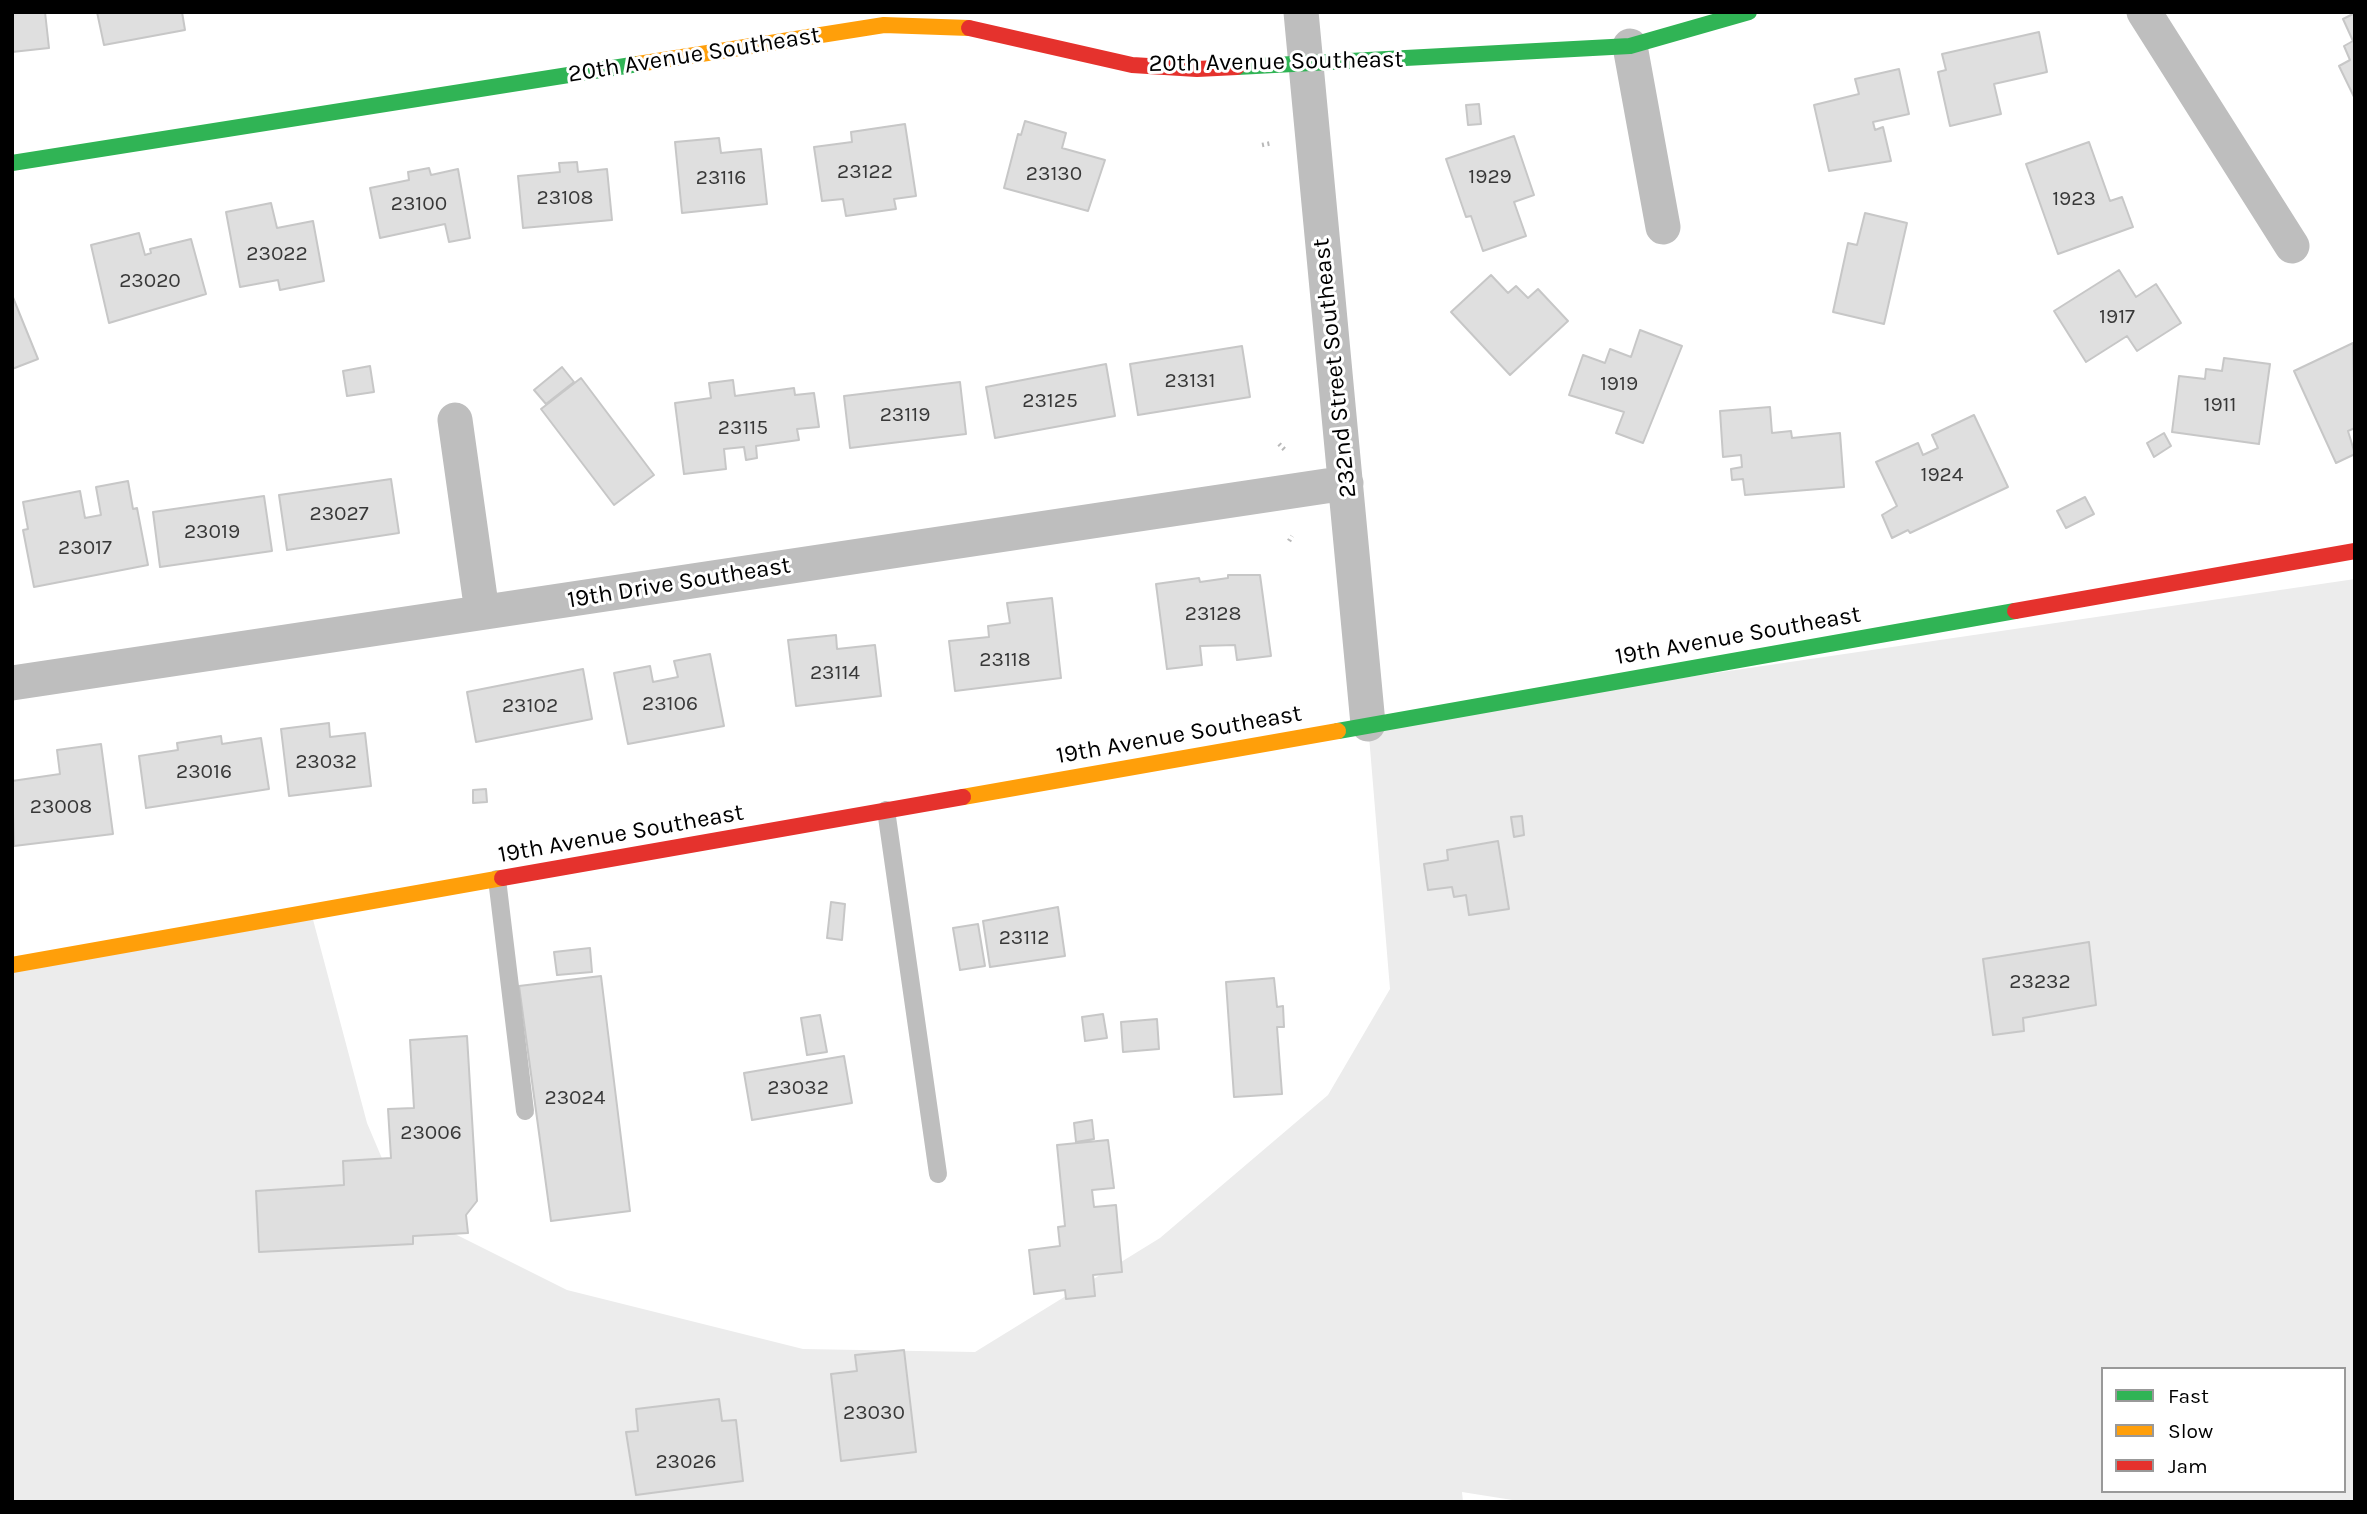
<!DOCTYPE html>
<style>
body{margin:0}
#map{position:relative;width:2367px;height:1514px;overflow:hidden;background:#fff;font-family:Karla,sans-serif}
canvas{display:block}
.frame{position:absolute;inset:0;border:14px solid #000;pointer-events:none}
.legend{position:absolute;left:2101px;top:1367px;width:245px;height:126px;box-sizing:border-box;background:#fff;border:2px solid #999;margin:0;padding:9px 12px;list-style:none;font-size:21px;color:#000}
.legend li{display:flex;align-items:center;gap:14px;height:35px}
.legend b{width:35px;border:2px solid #999}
</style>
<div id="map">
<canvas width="2367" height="1514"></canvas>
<div class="frame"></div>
<ul class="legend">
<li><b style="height:9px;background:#30b455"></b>Fast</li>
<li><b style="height:9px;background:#ff9f0a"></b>Slow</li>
<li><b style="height:9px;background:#e5322d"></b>Jam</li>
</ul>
</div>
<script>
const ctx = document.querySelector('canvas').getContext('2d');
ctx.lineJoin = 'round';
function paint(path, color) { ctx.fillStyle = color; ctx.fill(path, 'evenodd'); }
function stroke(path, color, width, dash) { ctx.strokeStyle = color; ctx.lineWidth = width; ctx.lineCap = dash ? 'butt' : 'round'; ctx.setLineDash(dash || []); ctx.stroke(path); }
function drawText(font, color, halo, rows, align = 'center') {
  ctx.font = font + ' Karla,sans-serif'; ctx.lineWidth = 6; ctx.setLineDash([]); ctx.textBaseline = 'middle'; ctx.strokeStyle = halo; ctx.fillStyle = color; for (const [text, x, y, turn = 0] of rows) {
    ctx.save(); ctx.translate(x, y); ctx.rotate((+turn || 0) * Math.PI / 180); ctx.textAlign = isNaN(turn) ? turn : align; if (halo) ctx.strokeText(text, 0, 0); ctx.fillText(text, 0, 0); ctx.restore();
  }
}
paint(new Path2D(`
 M2355,579V1502H1525L1462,1492L1463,1502H12V965L311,912L367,1123L403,1208L567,1290L803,1349L975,1352L1160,1238L1328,1095L1390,989L1368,724ZM2103,1369H2344V1491H2103Z`), '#ececec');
const building = new Path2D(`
 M12,12H45L49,48L12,52Z
 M97,12H182L185,30L104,45Z
 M2355,13V99L2339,66L2350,60L2344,46L2353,41L2343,19Z
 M2039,32L2047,72L1994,84L2001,114L1950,126L1938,72L1946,70L1942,54Z
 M1899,69L1909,114L1873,122L1875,130L1883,127L1891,161L1829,171L1814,105L1859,94L1855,79Z
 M1479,104L1481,124L1468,125L1466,105Z
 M1025,121L1066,133L1062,148L1105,160L1088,211L1004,188L1018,134L1021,135Z
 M905,124L916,196L894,199L896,209L846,216L843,199L822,201L814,147L852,142L851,132Z
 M1514,136L1534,195L1514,202L1526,236L1483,251L1471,216L1466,217L1446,159Z
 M719,138L721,153L761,149L767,204L682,213L675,142Z
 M2089,142L2110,201L2122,197L2133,227L2058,254L2026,164Z
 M577,162L578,172L607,169L612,220L523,228L518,176L560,172L559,163Z
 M429,168L431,175L458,169L470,238L449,242L445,224L380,238L370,188L409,180L408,172Z
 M271,203L277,228L313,221L324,281L280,290L278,280L240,287L226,212Z
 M1865,213L1907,223L1884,324L1833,312L1848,243L1857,245Z
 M139,233L145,255L151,253L150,249L191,239L206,294L109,323L91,245Z
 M2119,270L2136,297L2156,284L2181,323L2137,351L2127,336L2086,362L2054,311Z
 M1491,275L1508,293L1516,286L1528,298L1538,289L1568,321L1510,375L1451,312Z
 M12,295L38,359L12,369Z
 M1640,330L1682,346L1643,443L1616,433L1624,412L1569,395L1583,355L1605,363L1610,349L1631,357Z
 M2353,343L2355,428L2348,431L2355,454L2336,463L2294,371Z
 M1242,346L1250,397L1138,415L1130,364Z
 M2224,358L2270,364L2259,444L2172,432L2179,376L2205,379L2206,369L2222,371Z
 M1106,364L1115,416L995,438L986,387Z
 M370,366L374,392L347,396L343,371Z
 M562,367L574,382L546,404L534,390Z
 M581,378L654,475L614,505L541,409Z
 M733,380L735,396L794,388L795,395L814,393L819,427L797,429L799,440L756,446L757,458L746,460L744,447L724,449L726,469L684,474L675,403L711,398L709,383Z
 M960,382L966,434L850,448L844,396Z
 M1770,407L1772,433L1791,431L1792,438L1840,433L1844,487L1745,495L1743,479L1732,480L1731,469L1742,467L1741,455L1723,457L1720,411Z
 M1974,415L2008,487L1910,533L1908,530L1892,538L1882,515L1897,506L1876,462L1918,443L1923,455L1938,448L1932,435Z
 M2164,433L2171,446L2154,457L2147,443Z
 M391,479L399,533L287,550L279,495Z
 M128,481L133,509L137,508L148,565L34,587L23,530L28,529L23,502L80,491L85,518L101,515L96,487Z
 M264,496L272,551L160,567L153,512Z
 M2085,497L2094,514L2066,528L2057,511Z
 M1228,575H1260L1271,656L1237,660L1235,645L1200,646L1202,665L1167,669L1156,584L1199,578L1200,582L1228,578Z
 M1052,598L1061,678L955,691L949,641L989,637L988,626L1010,623L1007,603Z
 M836,635L837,649L875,645L881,696L796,706L788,640Z
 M710,654L724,726L628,744L614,673L650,666L653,682L678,677L674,661Z
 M583,669L592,719L476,742L467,692Z
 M329,723L330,737L365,733L371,786L289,796L281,729Z
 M221,736L222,744L261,738L269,789L146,808L139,756L178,750L177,743Z
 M101,744L113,834L14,846L12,781L60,774L57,750Z
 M486,789L487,802L473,803V790Z
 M1522,816L1524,835L1514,837L1511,817Z
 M1498,841L1509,909L1469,915L1466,895L1454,897L1452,887L1428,890L1424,864L1448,860L1447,850Z
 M831,902L845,904L842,940L827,938Z
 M1058,907L1065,956L990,967L983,921Z
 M978,924L985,966L960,970L953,928Z
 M2089,942L2096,1005L2023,1018L2024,1031L1993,1035L1983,959Z
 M590,948L592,972L557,975L554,952Z
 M601,976L630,1211L551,1221L519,986Z
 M1274,978L1277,1007L1283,1006L1284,1027H1277L1282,1094L1234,1097L1226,982Z
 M1103,1014L1107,1038L1085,1041L1082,1017Z
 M820,1015L827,1052L807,1055L801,1018Z
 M1157,1019L1159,1049L1123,1052L1121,1022Z
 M467,1036L477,1201L466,1215L468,1233L413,1236V1244L259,1252L256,1191L344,1185L343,1161L391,1158L388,1109L414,1108L410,1040Z
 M844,1056L852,1103L752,1120L744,1073Z
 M1092,1120L1094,1139L1076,1142L1074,1123Z
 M1108,1140L1114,1188L1092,1190L1094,1207L1116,1205L1122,1272L1093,1275L1095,1296L1066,1299L1065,1290L1034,1294L1029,1250L1060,1246L1058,1227L1065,1226L1057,1145Z
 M904,1350L916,1452L841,1461L831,1374L857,1371L855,1355Z
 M719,1399L722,1421L736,1420L743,1481L636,1495L626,1432L638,1431L636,1409Z`);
paint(building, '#dfdfdf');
stroke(building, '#c7c7c7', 2);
stroke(new Path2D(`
 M1262,145L1272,143
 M1279,444L1285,450
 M1289,541L1292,536`), '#b9b9b9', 4.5, [2, 3.5]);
stroke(new Path2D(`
 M886,810L938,1174
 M497,879L525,1111`), '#bebebe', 18);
stroke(new Path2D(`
 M1301,12L1368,724
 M2144,12L2292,246
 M1630,46L1663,227
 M455,420L482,612
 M12,683L1346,483`), '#bebebe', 35);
stroke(new Path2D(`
 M1237,67L1630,46L1749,12
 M12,163L638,64
 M1338,731L2015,611`), '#30b455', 16);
stroke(new Path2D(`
 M638,64L884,25L969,28
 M963,797L1338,731
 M12,965L502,878`), '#ff9f0a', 16);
stroke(new Path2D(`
 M969,28L1132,65L1197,69L1237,67
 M2015,611L2355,551
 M502,878L963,797`), '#e5322d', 16);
drawText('21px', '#383838', null, [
 ["23122",865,172],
 ["23130",1054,174],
 ["1929",1490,177],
 ["23116",721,178],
 ["23108",565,198],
 ["1923",2074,199],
 ["23100",419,204],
 ["23022",277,254],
 ["23020",150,281],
 ["1917",2117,317],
 ["23131",1190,381],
 ["1919",1619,384],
 ["23125",1050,401],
 ["1911",2220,405],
 ["23119",905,415],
 ["23115",743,428],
 ["1924",1942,475],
 ["23027",339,514],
 ["23019",212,532],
 ["23017",85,548],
 ["23128",1213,614],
 ["23118",1005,660],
 ["23114",835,673],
 ["23106",670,704],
 ["23102",530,706],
 ["23032",326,762],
 ["23016",204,772],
 ["23008",61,807],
 ["23112",1024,938],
 ["23232",2040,982],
 ["23032",798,1088],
 ["23024",575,1098],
 ["23006",431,1133],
 ["23030",874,1413],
 ["23026",686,1462]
]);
drawText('24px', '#000', '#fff', [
 ["20th Avenue Southeast",694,55,-9],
 ["20th Avenue Southeast",1276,62,-1],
 ["232nd Street Southeast",1335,368,-96],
 ["19th Drive Southeast",679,583,-9],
 ["19th Avenue Southeast",1738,636,-10],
 ["19th Avenue Southeast",1179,735,-10],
 ["19th Avenue Southeast",621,834,-10]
]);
</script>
